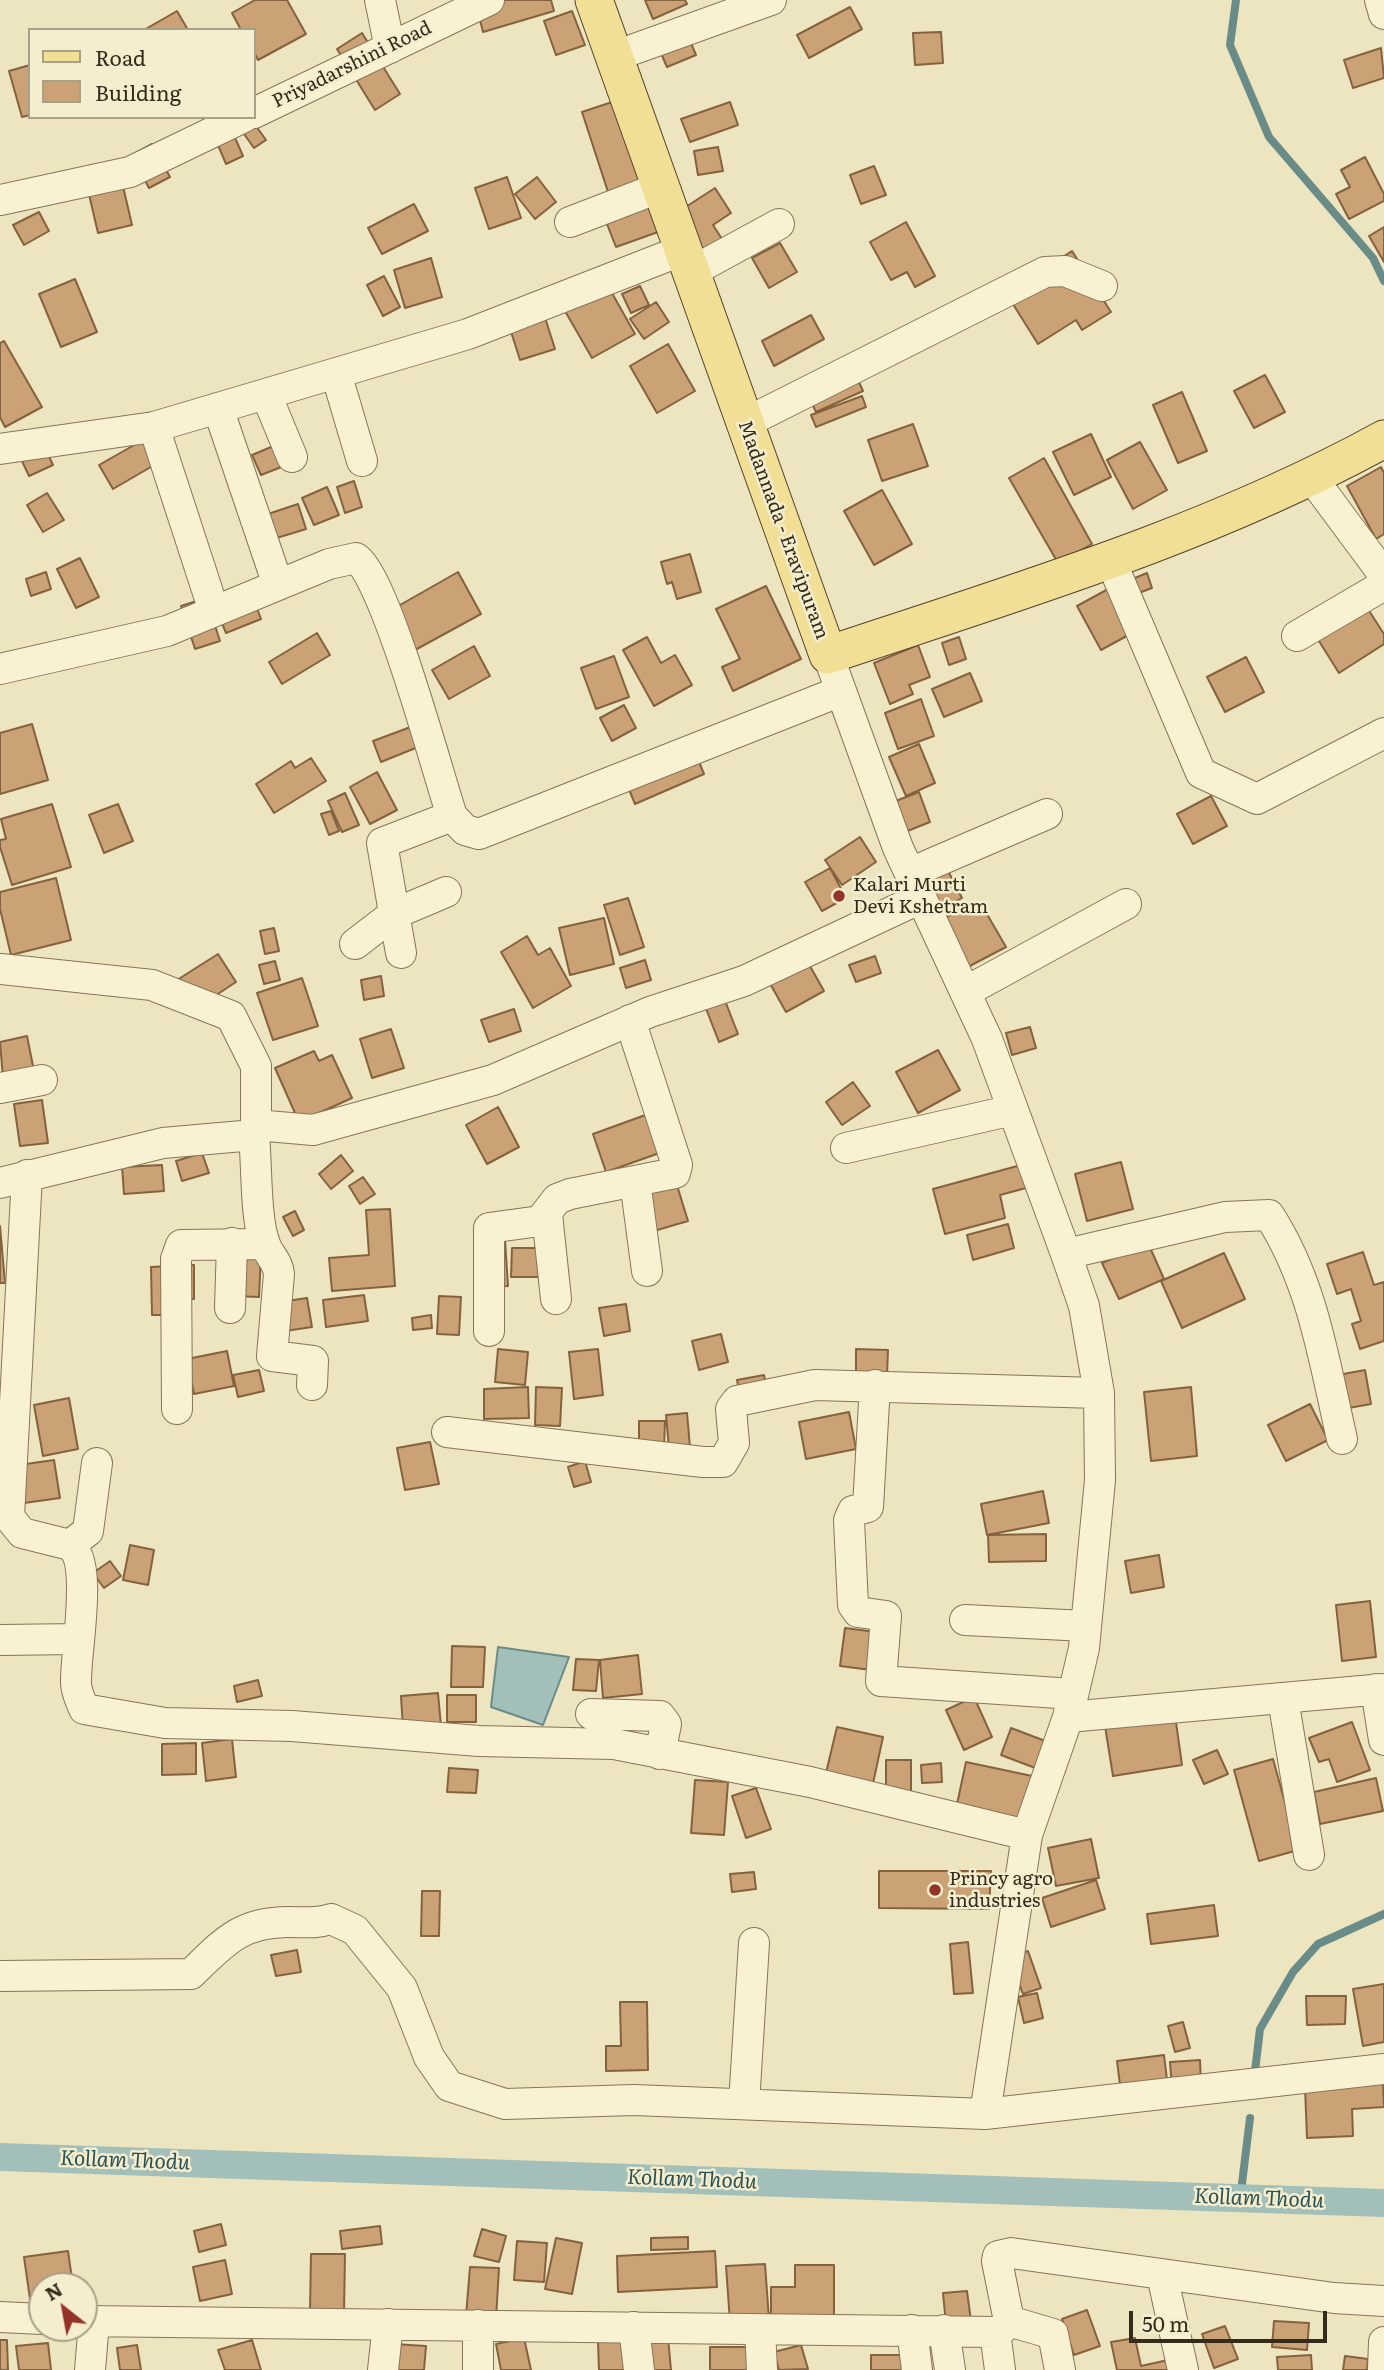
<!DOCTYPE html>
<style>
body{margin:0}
#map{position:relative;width:1384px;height:2370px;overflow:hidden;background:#ede5bf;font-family:Literata,serif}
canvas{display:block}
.legend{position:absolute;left:28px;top:28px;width:228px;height:91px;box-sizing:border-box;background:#f5eece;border:2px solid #a8a087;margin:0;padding:9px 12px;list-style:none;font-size:21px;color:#352b1c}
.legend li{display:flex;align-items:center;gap:14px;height:35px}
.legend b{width:35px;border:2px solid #a8a087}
.north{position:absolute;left:28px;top:2272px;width:70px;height:70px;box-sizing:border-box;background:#f5eece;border:2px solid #a8a087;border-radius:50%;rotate:329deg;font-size:19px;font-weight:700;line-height:28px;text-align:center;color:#352b1c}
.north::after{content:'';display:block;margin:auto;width:24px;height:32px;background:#943328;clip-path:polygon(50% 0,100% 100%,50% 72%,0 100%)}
.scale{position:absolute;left:1129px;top:2311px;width:198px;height:32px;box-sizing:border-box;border:4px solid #352b1c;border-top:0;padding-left:9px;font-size:21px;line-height:24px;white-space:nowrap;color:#352b1c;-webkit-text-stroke:5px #f5eece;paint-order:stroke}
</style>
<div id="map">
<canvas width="1384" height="2370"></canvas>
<ul class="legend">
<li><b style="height:9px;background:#f1df96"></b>Road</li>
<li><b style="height:19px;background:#cba275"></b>Building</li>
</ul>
<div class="north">N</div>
<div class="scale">50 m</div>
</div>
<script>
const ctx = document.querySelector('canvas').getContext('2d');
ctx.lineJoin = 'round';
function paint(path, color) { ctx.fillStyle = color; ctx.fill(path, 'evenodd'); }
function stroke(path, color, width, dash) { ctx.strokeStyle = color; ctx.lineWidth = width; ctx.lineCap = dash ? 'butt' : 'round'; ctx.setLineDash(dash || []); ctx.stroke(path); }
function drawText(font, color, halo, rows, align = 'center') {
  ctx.font = font + ' Literata,serif'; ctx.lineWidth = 5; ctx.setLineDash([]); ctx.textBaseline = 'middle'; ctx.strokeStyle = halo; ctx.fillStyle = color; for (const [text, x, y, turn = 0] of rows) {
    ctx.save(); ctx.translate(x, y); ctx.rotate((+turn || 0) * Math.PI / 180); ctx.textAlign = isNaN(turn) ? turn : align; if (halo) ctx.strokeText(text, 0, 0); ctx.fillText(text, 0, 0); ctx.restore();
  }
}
const water = new Path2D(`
 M498,1647L569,1657L543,1725L491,1707Z`);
paint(water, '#a2bfba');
stroke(water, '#6a8c88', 2);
stroke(new Path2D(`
 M1236,0L1230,45L1269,137L1373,258L1384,281
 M1255,2071L1260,2029L1293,1972L1318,1944L1384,1914
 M1240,2200L1250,2118`), '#6a8c88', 8);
stroke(new Path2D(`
 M0,2157L1384,2203`), '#a2bfba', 28);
const building = new Path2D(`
 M255,0H287L306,34L258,60L254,52V30H241L232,13Z
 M490,0H551L554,11L483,32L476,4Z
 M645,0H685L687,4L653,19Z
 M850,7L862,29L809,58L797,35Z
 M177,11L188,30H144Z
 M572,11L585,45L556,55L544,21Z
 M685,29L696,55L667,67L656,42Z
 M941,32L943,63L915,65L913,33Z
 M362,33L400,94L375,110L337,49Z
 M1381,48L1384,78L1353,88L1344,60Z
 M30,65V115L22,117L9,71Z
 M615,101L643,184L609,195L582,112Z
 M730,102L738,125L690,142L681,119Z
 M256,126L266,140L254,148L244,134Z
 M232,131L243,156L226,164L215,138Z
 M152,144L170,177L149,188L142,175L121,161Z
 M718,147L723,171L698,175L694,151Z
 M1365,157L1384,194V201L1349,219L1336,194L1350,187L1341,170Z
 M874,166L886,195L861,204L850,175Z
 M507,177L521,218L489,229L475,188Z
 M537,177L556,202L535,219L515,194Z
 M122,182L132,225L98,233L88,190Z
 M715,188L731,213L713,225L722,239L703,251L678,212Z
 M642,189L658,232L616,247L607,224Z
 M414,204L428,231L382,254L368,228Z
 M39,212L49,231L24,245L13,225Z
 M906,222L935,276L915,287L907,272L891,280L870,242Z
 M1384,227V262L1369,236Z
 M780,243L797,272L769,288L752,258Z
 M1072,251L1111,312L1082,330L1076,320L1038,344L1006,293Z
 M431,258L442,297L405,308L394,270Z
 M384,276L400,307L383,316L367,285Z
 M75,279L97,332L61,347L39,294Z
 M608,286L635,334L592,358L565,311Z
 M640,286L649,305L631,313L622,294Z
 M656,302L669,322L644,339L630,319Z
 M542,308L555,349L520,360L507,319Z
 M811,315L824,339L774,366L762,341Z
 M4,341L42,407L5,427L0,417V343Z
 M668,344L695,391L657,413L630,366Z
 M851,365L863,391L816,412L804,387Z
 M1265,375L1285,412L1254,428L1234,391Z
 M1182,392L1207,451L1178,463L1153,405Z
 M862,396L866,407L816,427L811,415Z
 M913,424L928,466L882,481L868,440Z
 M38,433L53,465L29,476L14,444Z
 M1091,434L1111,477L1074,495L1053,452Z
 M143,440L156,464L113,489L99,465Z
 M1140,442L1167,490L1133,509L1107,460Z
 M276,445L284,466L261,475L252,455Z
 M1044,458L1092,544L1058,563L1009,478Z
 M1381,467L1384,473V534L1376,539L1347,486Z
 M354,481L362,507L345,513L337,487Z
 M327,487L339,515L314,525L302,498Z
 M882,490L912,544L874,565L844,511Z
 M47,493L64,520L43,532L27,505Z
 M298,504L306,529L270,540L262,516Z
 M690,554L701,592L677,599L672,582L667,584L661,562Z
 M80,558L99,597L76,608L57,569Z
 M46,572L51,589L31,596L26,579Z
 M458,572L481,614L415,650L393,609Z
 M1147,573L1152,588L1136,594L1130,580Z
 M766,586L801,659L733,691L722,667L740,659L716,609Z
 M1110,588L1134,632L1101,650L1077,606Z
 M250,590L261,619L226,633L214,604Z
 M206,598L220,641L195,649L181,606Z
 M1366,606L1384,634V644L1339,673L1317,638Z
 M317,633L330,655L282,684L269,662Z
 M647,637L661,663L675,655L692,685L654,706L623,650Z
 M959,637L966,659L949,665L942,643Z
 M918,645L930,677L909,685L913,694L890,704L874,663Z
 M474,646L490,676L449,699L432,670Z
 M614,656L629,697L596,709L581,668Z
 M1246,657L1264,692L1225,712L1207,677Z
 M970,673L982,701L944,717L932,689Z
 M921,699L934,736L898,749L885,713Z
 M624,705L636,728L612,741L600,718Z
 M32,724L48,780L0,794V733Z
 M416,725L423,745L381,762L373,741Z
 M690,740L704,774L635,804L621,770Z
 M919,744L935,783L906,796L889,757Z
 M311,758L326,781L274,813L256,784L291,761L295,768Z
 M377,772L397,810L370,824L350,787Z
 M919,792L930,822L900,834L888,804Z
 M345,793L359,825L342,832L328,801Z
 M1211,796L1227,826L1193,844L1177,814Z
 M52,804L71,867L12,885L0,847V840L6,839L1,819Z
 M118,804L133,841L104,853L89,815Z
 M331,811L339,831L329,835L321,814Z
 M860,837L876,862L842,885L825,860Z
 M946,867L962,898L935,913L918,882Z
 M830,868L846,898L822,911L805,882Z
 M56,878L71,940L11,955L0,909V892Z
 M628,898L644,947L620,955L604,905Z
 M971,904L984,909L1006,947L964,969L939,921Z
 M604,918L614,964L570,975L559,928Z
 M274,928L279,951L265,954L260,931Z
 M527,936L538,955L550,948L571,986L533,1008L501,952Z
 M218,954L236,982L195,1009L177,980Z
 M875,956L881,973L856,982L849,965Z
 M806,959L824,991L786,1012L768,980Z
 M645,960L651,980L626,988L620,968Z
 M275,961L280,980L264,984L259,965Z
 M381,976L384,996L364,1000L361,980Z
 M302,978L318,1026L273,1040L257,993Z
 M724,998L738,1034L719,1042L705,1006Z
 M514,1009L521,1031L489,1042L481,1020Z
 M1030,1027L1036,1048L1012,1055L1006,1033Z
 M391,1029L404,1068L372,1078L360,1039Z
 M27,1036L34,1071L3,1078L0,1042Z
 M938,1050L960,1090L918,1113L896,1072Z
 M314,1051L319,1061L332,1055L352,1098L299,1122L275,1068Z
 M853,1082L870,1106L842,1125L826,1102Z
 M42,1100L48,1143L20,1146L14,1104Z
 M498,1107L519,1147L487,1164L466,1125Z
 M651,1113L665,1151L606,1172L593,1134Z
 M202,1153L209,1173L182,1181L176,1161Z
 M341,1155L353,1171L331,1189L319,1174Z
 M1121,1162L1133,1209L1087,1221L1075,1174Z
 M162,1165L164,1191L124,1194L122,1167Z
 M1021,1165L1026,1188L1000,1195L1005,1218L945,1234L933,1189Z
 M363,1177L375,1194L360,1204L349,1186Z
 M676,1182L688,1221L654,1231L642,1193Z
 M390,1209L395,1286L332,1291L329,1258L369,1255L366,1210Z
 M295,1211L304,1230L293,1236L283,1217Z
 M1008,1224L1014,1248L973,1260L967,1235Z
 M0,1226L5,1283H0Z
 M505,1240L508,1286L492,1287L489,1241Z
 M1148,1243L1164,1279L1119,1299L1102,1263Z
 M512,1248H542V1277H511Z
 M234,1252L261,1253L259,1297L232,1296Z
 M1363,1252L1374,1285L1384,1282V1341L1360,1349L1352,1324L1361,1321L1351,1289L1337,1294L1327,1264Z
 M1224,1253L1245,1299L1182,1328L1161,1281Z
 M181,1265H194V1299H181Z
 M171,1266L172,1315H152L151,1267Z
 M364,1295L368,1321L326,1327L323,1300Z
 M439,1296L461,1297L459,1335L437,1334Z
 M307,1298L312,1327L285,1331L280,1302Z
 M626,1304L630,1331L604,1336L599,1308Z
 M431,1315L432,1328L413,1330L412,1318Z
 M721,1334L728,1362L699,1370L692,1341Z
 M498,1349L528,1352L525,1385L495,1382Z
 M598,1349L603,1395L574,1399L569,1352Z
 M856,1349L888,1350L887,1376H856Z
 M227,1351L234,1386L194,1394L187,1359Z
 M259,1370L264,1391L238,1397L233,1375Z
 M1365,1370L1371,1404L1343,1409L1338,1375Z
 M764,1375L767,1390L740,1395L737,1380Z
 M528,1387L529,1418L484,1419V1389Z
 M536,1387L562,1388L560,1426L535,1425Z
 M1191,1387L1197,1456L1151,1461L1144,1392Z
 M69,1398L78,1449L43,1456L34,1405Z
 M1310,1404L1328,1440L1286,1461L1268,1425Z
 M849,1412L856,1449L806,1459L799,1422Z
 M687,1413L690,1447L669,1449L666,1415Z
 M639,1421H665L664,1449H639Z
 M430,1442L439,1484L405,1490L397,1448Z
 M54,1460L60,1498L24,1503L19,1465Z
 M585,1461L591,1482L574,1487L568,1467Z
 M1043,1491L1049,1523L987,1535L981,1504Z
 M1046,1534V1561L989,1562L988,1535Z
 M130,1545L154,1550L148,1585L123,1580Z
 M1159,1555L1164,1587L1131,1593L1125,1561Z
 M110,1561L121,1576L104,1588L93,1573Z
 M1370,1601L1376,1657L1342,1661L1336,1605Z
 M845,1628L876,1632L871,1670L840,1666Z
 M452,1646L485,1647L483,1687H451Z
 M638,1655L642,1694L603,1698L600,1660Z
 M576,1659L599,1660L596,1691L573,1690Z
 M258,1680L262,1696L237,1702L234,1686Z
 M438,1693L441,1726L403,1729L401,1696Z
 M447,1695H476V1722H447Z
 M974,1697L992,1737L964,1750L946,1710Z
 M1175,1715L1182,1765L1113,1776L1105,1726Z
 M1352,1722L1370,1770L1337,1782L1329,1759L1319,1762L1309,1738Z
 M837,1727L883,1737L872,1788L825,1777Z
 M1011,1728L1048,1742L1038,1769L1001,1755Z
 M232,1739L236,1777L206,1781L202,1743Z
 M196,1743V1774L162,1775V1744Z
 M1217,1750L1228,1774L1204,1784L1193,1760Z
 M1273,1759L1298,1850L1259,1861L1234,1770Z
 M886,1760H911V1797H886Z
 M966,1762L1032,1776L1022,1823L956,1809Z
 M941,1763L942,1782L922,1783L921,1765Z
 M449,1768L478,1770L476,1793L447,1792Z
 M1376,1778L1383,1811L1320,1824L1314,1792Z
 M695,1780L728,1782L724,1835L691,1833Z
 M756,1788L771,1829L746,1838L732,1796Z
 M1091,1839L1099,1878L1056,1886L1048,1848Z
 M879,1871H991L989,1909L879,1908Z
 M754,1872L756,1889L732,1892L730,1874Z
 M1096,1880L1105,1909L1051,1927L1042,1898Z
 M422,1891H440L439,1936H421Z
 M1214,1905L1218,1936L1151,1944L1147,1914Z
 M968,1942L973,1993L954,1994L950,1944Z
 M297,1950L301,1972L276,1976L271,1955Z
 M1028,1951L1041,1988L1023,1994L1009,1957Z
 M1384,1984V2042L1363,2046L1353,1989Z
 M1037,1993L1043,2018L1024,2023L1018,1997Z
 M1306,1996H1346L1345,2024L1307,2025Z
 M620,2002H647L648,2070L606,2071V2046H621Z
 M1183,2022L1190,2048L1175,2052L1168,2026Z
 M1164,2055L1168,2088L1121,2093L1117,2061Z
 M1200,2060L1201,2086L1172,2088L1170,2062Z
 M1383,2083L1384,2107L1352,2109L1353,2136L1307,2138L1305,2087Z
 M221,2224L226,2245L199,2252L194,2231Z
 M380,2226L382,2244L342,2249L340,2231Z
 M482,2229L506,2236L499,2262L474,2256Z
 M688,2237V2249L651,2250V2238Z
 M556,2238L582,2243L572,2294L545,2289Z
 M517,2241L547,2243L544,2282L514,2280Z
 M68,2251L73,2286H42V2304L31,2306L24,2257Z
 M715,2251L717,2287L618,2292L617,2256Z
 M311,2254H345L344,2312L310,2311Z
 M225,2260L232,2294L200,2301L193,2267Z
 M765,2264L769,2319L730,2322L726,2266Z
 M795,2265H834V2317H771V2287H795Z
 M470,2267L499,2268L496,2319L466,2316Z
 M967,2291L971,2321L946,2324L943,2293Z
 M1087,2310L1100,2346L1074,2355L1062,2319Z
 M1274,2321L1309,2323L1307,2350L1272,2347Z
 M1225,2326L1238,2359L1214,2368L1202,2334Z
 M668,2337L671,2370H645L642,2340Z
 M524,2338L531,2370H501L496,2344Z
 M1135,2338L1141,2366L1168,2360L1170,2370H1117L1111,2342Z
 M0,2340H7L8,2370H0Z
 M252,2340L261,2370H225L218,2350Z
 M632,2340L634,2370H599L598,2342Z
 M48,2343L51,2370H19L16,2346Z
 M393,2344L426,2346L424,2370H391Z
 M137,2345L141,2370H120L117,2348Z
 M801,2345L808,2369L779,2370L774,2352Z
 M710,2347H748V2370H710Z
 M871,2355H906V2370H871Z
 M1311,2355L1312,2370H1278L1277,2357Z
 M1345,2356L1368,2359L1367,2370H1343Z`);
paint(building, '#cba275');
stroke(building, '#85623e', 2);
const minor = new Path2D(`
 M380,0L390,48
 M1380,0L1384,14
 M615,56L771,0
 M254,113L489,0
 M0,200L130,172L244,117
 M570,222L661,187
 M691,272L779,224
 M336,373L362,461
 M266,394L292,457
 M218,408L278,585
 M745,423L1045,272L1065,271L1102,286
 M154,427L214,611
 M0,449L154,427L468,334L683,250
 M1312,478L1384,575
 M1111,561L1201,773L1257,799L1384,733
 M1297,636L1384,585
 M828,655L898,848L987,1039L1066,1254L1084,1306L1099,1393L1100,1480L1084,1648L1068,1717L1027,1835L985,2114L1384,2069
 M0,669L167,631L329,564L356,558C386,579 437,771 452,816L465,830L479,834L841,691
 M910,873L1047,814
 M355,944L394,914L446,892
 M401,953L382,843L452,816
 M0,969L152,985L231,1016L256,1066V1125
 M965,992L1126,904
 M0,1088L42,1080
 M254,1135C257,1164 255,1219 265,1244C269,1256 278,1261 279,1274L272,1356L313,1361L312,1385
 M846,1148L1013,1110
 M27,1175L9,1517L22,1533L70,1545C94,1563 75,1653 76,1683C76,1692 81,1701 84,1709L165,1723L292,1726L479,1741L614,1744L810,1782L1027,1835
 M635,1181L647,1271
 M0,1183L163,1143L254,1135L256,1125L313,1130L493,1080L650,1012L744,981L921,898
 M547,1214L556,1299
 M1066,1254L1225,1217L1269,1215C1313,1283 1324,1361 1342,1439
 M230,1308L232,1243
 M489,1331V1228L540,1221L557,1199L570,1194L675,1173L677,1165L630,1020
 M875,1385L868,1507L853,1511L849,1520L853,1605L858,1612L886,1616L881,1681L1073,1694
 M177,1409L176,1259L181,1245L265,1244
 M447,1432L703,1462H723L734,1443L731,1409L737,1401L815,1385L1099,1393
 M70,1545L88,1531L97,1463
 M965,1620L1086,1626
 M0,1640L78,1639
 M1376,1689L1384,1740
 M1283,1699L1309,1855
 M591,1714L660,1716L666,1724L660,1754
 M1068,1717L1384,1689
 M0,1976L191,1974C223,1943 240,1922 288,1922C304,1922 315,1924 331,1919L355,1930L402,1988L429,2057L449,2086L505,2104L634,2100L985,2114
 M744,2104L754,1943
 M1162,2275L1183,2370
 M0,2317L42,2319
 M84,2321L995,2332L1001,2330L1009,2321L997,2261L998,2256L1011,2253L1334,2298L1384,2301
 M1009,2321L1053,2334L1060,2370
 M478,2325V2370
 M634,2327L639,2370
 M760,2330L762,2370
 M912,2330L917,2370
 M944,2330L950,2370
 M995,2332L1000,2370
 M90,2370L94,2322
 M383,2370L388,2324
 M1383,2370L1384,2342`);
const major = new Path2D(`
 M594,0L828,655C1017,592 1209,535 1384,439`);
stroke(minor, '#867558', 32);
stroke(major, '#53432c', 39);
stroke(minor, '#f8f1d2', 30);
stroke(major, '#f1df96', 37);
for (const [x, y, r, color] of [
 [839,896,7,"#943328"],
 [935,1890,7,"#943328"]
]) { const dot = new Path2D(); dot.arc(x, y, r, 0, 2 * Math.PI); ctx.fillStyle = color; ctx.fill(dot); stroke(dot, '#f5eece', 2.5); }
drawText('19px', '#352b1c', '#f5eece', [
 ["Priyadarshini Road",352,65,-26],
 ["Madannada - Eravipuram",783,530,70]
]);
drawText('19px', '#352b1c', '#f5eece', [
 ["Kalari Murti",853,885],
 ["Devi Kshetram",853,907],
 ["Princy agro",949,1879],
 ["industries",949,1901]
], 'left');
drawText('italic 21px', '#2b5355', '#f5eece', [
 ["Kollam Thodu",125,2161,2],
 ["Kollam Thodu",692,2180,2],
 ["Kollam Thodu",1259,2199,2]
]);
</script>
